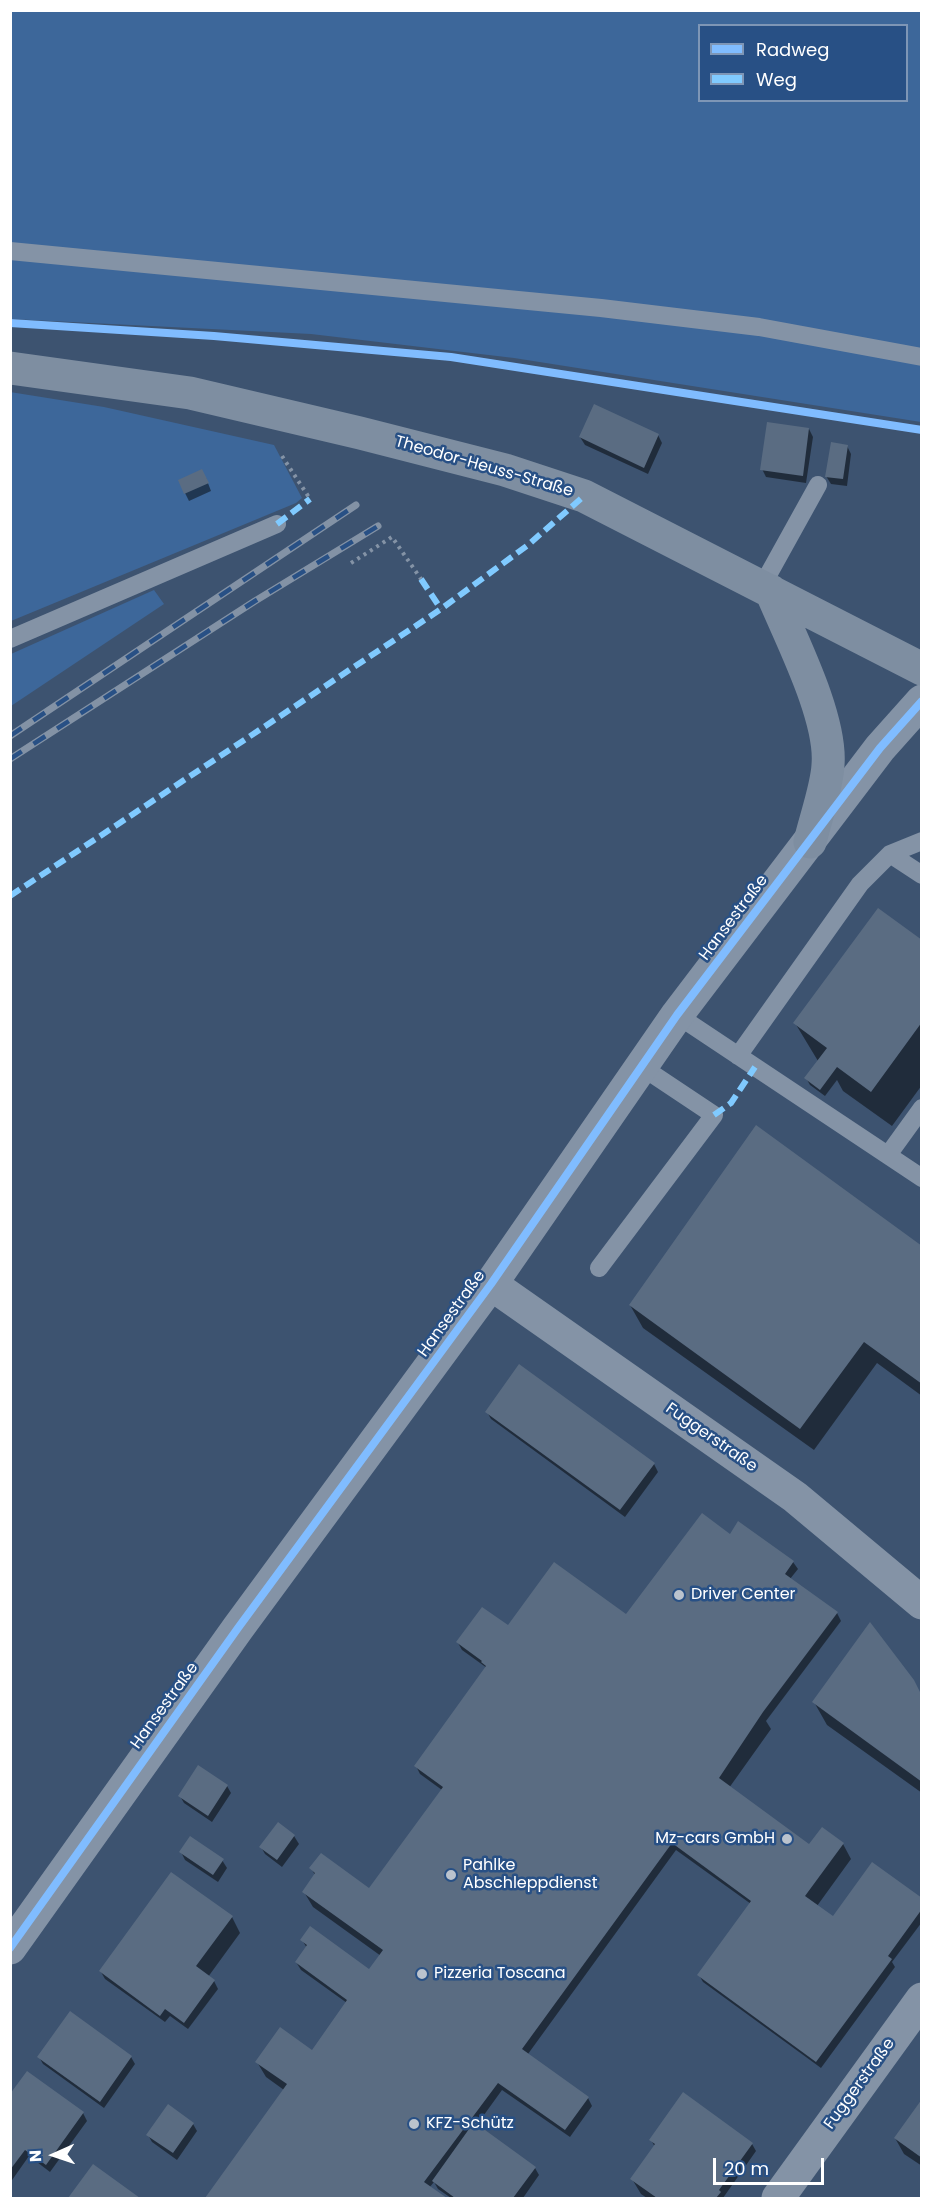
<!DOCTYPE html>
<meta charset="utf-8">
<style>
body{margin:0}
#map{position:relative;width:932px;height:2209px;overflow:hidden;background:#3d5370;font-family:Poppins,sans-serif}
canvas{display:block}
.frame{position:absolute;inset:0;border:12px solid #fff;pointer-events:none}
.legend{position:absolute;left:698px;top:24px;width:210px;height:78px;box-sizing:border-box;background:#285085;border:2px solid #7e96b6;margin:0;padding:8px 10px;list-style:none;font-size:18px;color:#fff}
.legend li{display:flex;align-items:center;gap:12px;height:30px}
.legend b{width:30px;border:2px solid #7e96b6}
.north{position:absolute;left:24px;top:2125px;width:60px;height:60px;-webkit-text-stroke:4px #285085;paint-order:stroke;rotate:267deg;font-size:16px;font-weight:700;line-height:24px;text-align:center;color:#fff}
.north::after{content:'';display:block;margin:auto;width:21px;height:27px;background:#fff;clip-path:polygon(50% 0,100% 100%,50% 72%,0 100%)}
.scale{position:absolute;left:713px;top:2158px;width:111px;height:27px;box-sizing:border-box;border:3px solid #fff;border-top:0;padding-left:8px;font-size:18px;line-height:21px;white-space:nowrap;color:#fff;-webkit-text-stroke:4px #285085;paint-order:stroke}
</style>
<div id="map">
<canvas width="932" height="2209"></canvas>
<div class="frame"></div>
<ul class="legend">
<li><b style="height:8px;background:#80bcff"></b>Radweg</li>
<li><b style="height:8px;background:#80caff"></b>Weg</li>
</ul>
<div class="north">N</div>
<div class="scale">20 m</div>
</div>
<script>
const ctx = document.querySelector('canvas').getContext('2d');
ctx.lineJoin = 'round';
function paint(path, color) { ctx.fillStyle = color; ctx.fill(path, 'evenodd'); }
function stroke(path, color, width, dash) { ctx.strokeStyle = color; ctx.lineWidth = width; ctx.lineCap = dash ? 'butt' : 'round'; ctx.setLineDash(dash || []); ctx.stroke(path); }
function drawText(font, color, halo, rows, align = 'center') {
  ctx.font = font + ' Poppins,sans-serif'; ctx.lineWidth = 5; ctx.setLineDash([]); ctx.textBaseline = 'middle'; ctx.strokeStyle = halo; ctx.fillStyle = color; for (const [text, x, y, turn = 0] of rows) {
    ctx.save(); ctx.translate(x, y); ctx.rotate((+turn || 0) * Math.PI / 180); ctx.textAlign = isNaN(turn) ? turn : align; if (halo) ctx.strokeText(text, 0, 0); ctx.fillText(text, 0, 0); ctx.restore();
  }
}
paint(new Path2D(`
 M11,11H921V422L514,358L311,334L11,319ZM700,26H906V100H700Z
 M10,392L104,407L274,445L302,498L296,503L11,621Z
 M154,590L164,604L11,706V654Z`), '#3d679a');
paint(new Path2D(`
 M809,429L813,437L806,483L766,477L762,469Z
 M658,435L662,443L648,474L585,445L580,437Z
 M847,446L851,454L847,486L831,484L826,476Z
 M206,478L211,491L189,501L185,493Z
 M922,942V1085L892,1126L843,1091L837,1080L825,1096L810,1085L806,1078L818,1061L795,1023Z
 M922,1247V1396L877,1363L814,1450L643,1328L630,1305Z
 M487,1412L654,1464L658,1472L625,1517L491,1419Z
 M739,1523L793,1562L798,1569L790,1579L837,1613L841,1621L766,1721L771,1729L729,1788L810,1846L843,1844L851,1859L817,1906L834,1918L922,1900V1922L892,1962L895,1967L821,2068L703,1982L699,1975L751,1904L676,1850L528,2054L588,2098L592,2106L570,2137L502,2090L476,2126L535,2168L539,2175L523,2198H451L438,2189L434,2182L429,2188L444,2198H207L284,2090L266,2077L257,2062L311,2053L347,2003L301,1970L296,1962L307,1948L302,1940L370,1971L381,1956L313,1907L304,1892L315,1875L311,1868L370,1890L442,1790L420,1774L416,1766L487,1668L462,1650L458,1643L509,1627L627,1616L730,1536Z
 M922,1696V1793L827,1725L814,1702Z
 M227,1786L231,1793L212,1822L184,1803L180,1796Z
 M278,1824L294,1836L299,1844L282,1867L265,1854L261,1847Z
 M181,1852L222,1860L227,1868L218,1882L185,1860Z
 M232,1917L240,1933L208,1977L214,1981L218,1989L188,2029L170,2016L165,2022L105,1979L101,1972Z
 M39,2057H131L135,2064L104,2108L43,2064Z
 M27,2073L83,2113L87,2121L50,2172L29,2156L10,2183V2097Z
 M922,2102V2166L904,2154L895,2138Z
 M193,2124L197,2131L177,2160L152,2142L148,2135Z
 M651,2140L752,2144L756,2151L723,2198H647L641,2194L632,2179L655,2147Z
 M93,2166L138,2198H70Z`), '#0007');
paint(new Path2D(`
 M594,404L659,434L644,468L579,437Z
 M767,422L809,428L803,476L760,470Z
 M831,442L848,445L843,479L825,477Z
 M202,469L209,483L184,494L178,480Z
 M878,908L922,940V1022L871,1092L837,1067L820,1090L804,1078L827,1048L793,1023Z
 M756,1125L922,1246V1384L864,1342L800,1429L629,1305Z
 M519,1364L655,1463L620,1510L485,1412Z
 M702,1513L730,1534L738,1521L794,1561L785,1574L838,1612L763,1712L719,1778L809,1844L822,1827L844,1843L805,1896L833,1916L872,1862L922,1898V1909L888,1956L892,1959L816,2062L697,1975L751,1901L672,1843L522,2049L589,2097L565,2130L498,2083L424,2182L447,2198H205L287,2084L255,2062L280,2027L312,2050L347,2000L295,1962L307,1945L300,1940L310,1926L369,1969L383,1950L302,1892L315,1873L309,1868L321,1853L369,1888L443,1787L414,1766L486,1666L481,1662L482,1661L456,1642L482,1607L508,1625L554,1562L626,1614Z
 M870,1622L914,1680L922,1696V1782L812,1702Z
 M198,1765L228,1785L208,1816L178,1796Z
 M278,1822L295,1835L277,1860L259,1847Z
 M190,1836L224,1859L213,1875L179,1852Z
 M171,1872L233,1916L196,1966L215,1980L184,2023L165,2009L160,2016L99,1971Z
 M70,2011L132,2056L100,2102L37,2057Z
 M27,2071L84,2112L46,2165L25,2150L10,2170V2094Z
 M683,2092L753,2143L719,2190L721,2192L716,2198H657L630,2179L655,2144L649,2140Z
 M922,2099V2158L894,2138Z
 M168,2104L194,2123L173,2153L146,2135Z
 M474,2122L536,2167L513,2198H455L432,2181Z
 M93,2164L140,2198H68Z`), '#5a6c82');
stroke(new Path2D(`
 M282,456L310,499
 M351,563L392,537L421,579`), '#8493a6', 4, [3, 4.5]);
stroke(new Path2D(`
 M10,251L601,308L759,327L922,357
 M762,586L818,485
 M10,639L277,524
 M890,854L922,875
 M677,1015L922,1178
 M738,1056L860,884L890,854L922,841
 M888,1155L922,1108
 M599,1268L714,1115L642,1067`), '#8493a6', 18);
stroke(new Path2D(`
 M491,1284L795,1497L922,1603
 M10,1948L238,1628L491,1284L677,1015L880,748L922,701
 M778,2198L922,1999`), '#8493a6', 33);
stroke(new Path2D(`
 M10,368L190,393L360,433L505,470L584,496L922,669
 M771,591C790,637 832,717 828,765C827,787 815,820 810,842`), '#7e8ea1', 33);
const rail = new Path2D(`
 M10,736L356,505
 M10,759L255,601L378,526`);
stroke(rail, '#8392a5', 7);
stroke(rail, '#285085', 4.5, [14]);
stroke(new Path2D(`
 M277,524L310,499
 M421,579L441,609
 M10,896L441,609L528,545L584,496
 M714,1115L731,1103L755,1067`), '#80caff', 6, [12, 6]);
stroke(new Path2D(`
 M10,323L214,336L451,357L922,430
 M10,1948L238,1628L491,1284L677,1015L880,748L922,701`), '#80bcff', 8);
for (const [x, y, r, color] of [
 [679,1595,6,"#bbc3cd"],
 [787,1839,6,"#bbc3cd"],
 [451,1875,6,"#bbc3cd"],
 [422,1974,6,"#bbc3cd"],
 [414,2124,6,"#bbc3cd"]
]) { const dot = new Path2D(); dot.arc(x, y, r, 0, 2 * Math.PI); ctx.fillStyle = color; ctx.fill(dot); stroke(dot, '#285085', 2); }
drawText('16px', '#fff', '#285085', [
 ["Theodor-Heuss-Straße",484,467,16],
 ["Hansestraße",734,918,-53],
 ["Hansestraße",452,1314,-54],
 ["Fuggerstraße",711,1438,35],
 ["Hansestraße",165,1706,-54],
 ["Fuggerstraße",860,2084,-54]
]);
drawText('16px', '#fff', '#285085', [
 ["Driver Center",691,1595],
 ["Mz-cars GmbH",775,1839,"right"],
 ["Pahlke",463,1866],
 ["Abschleppdienst",463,1884],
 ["Pizzeria Toscana",434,1974],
 ["KFZ-Schütz",426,2124]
], 'left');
</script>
